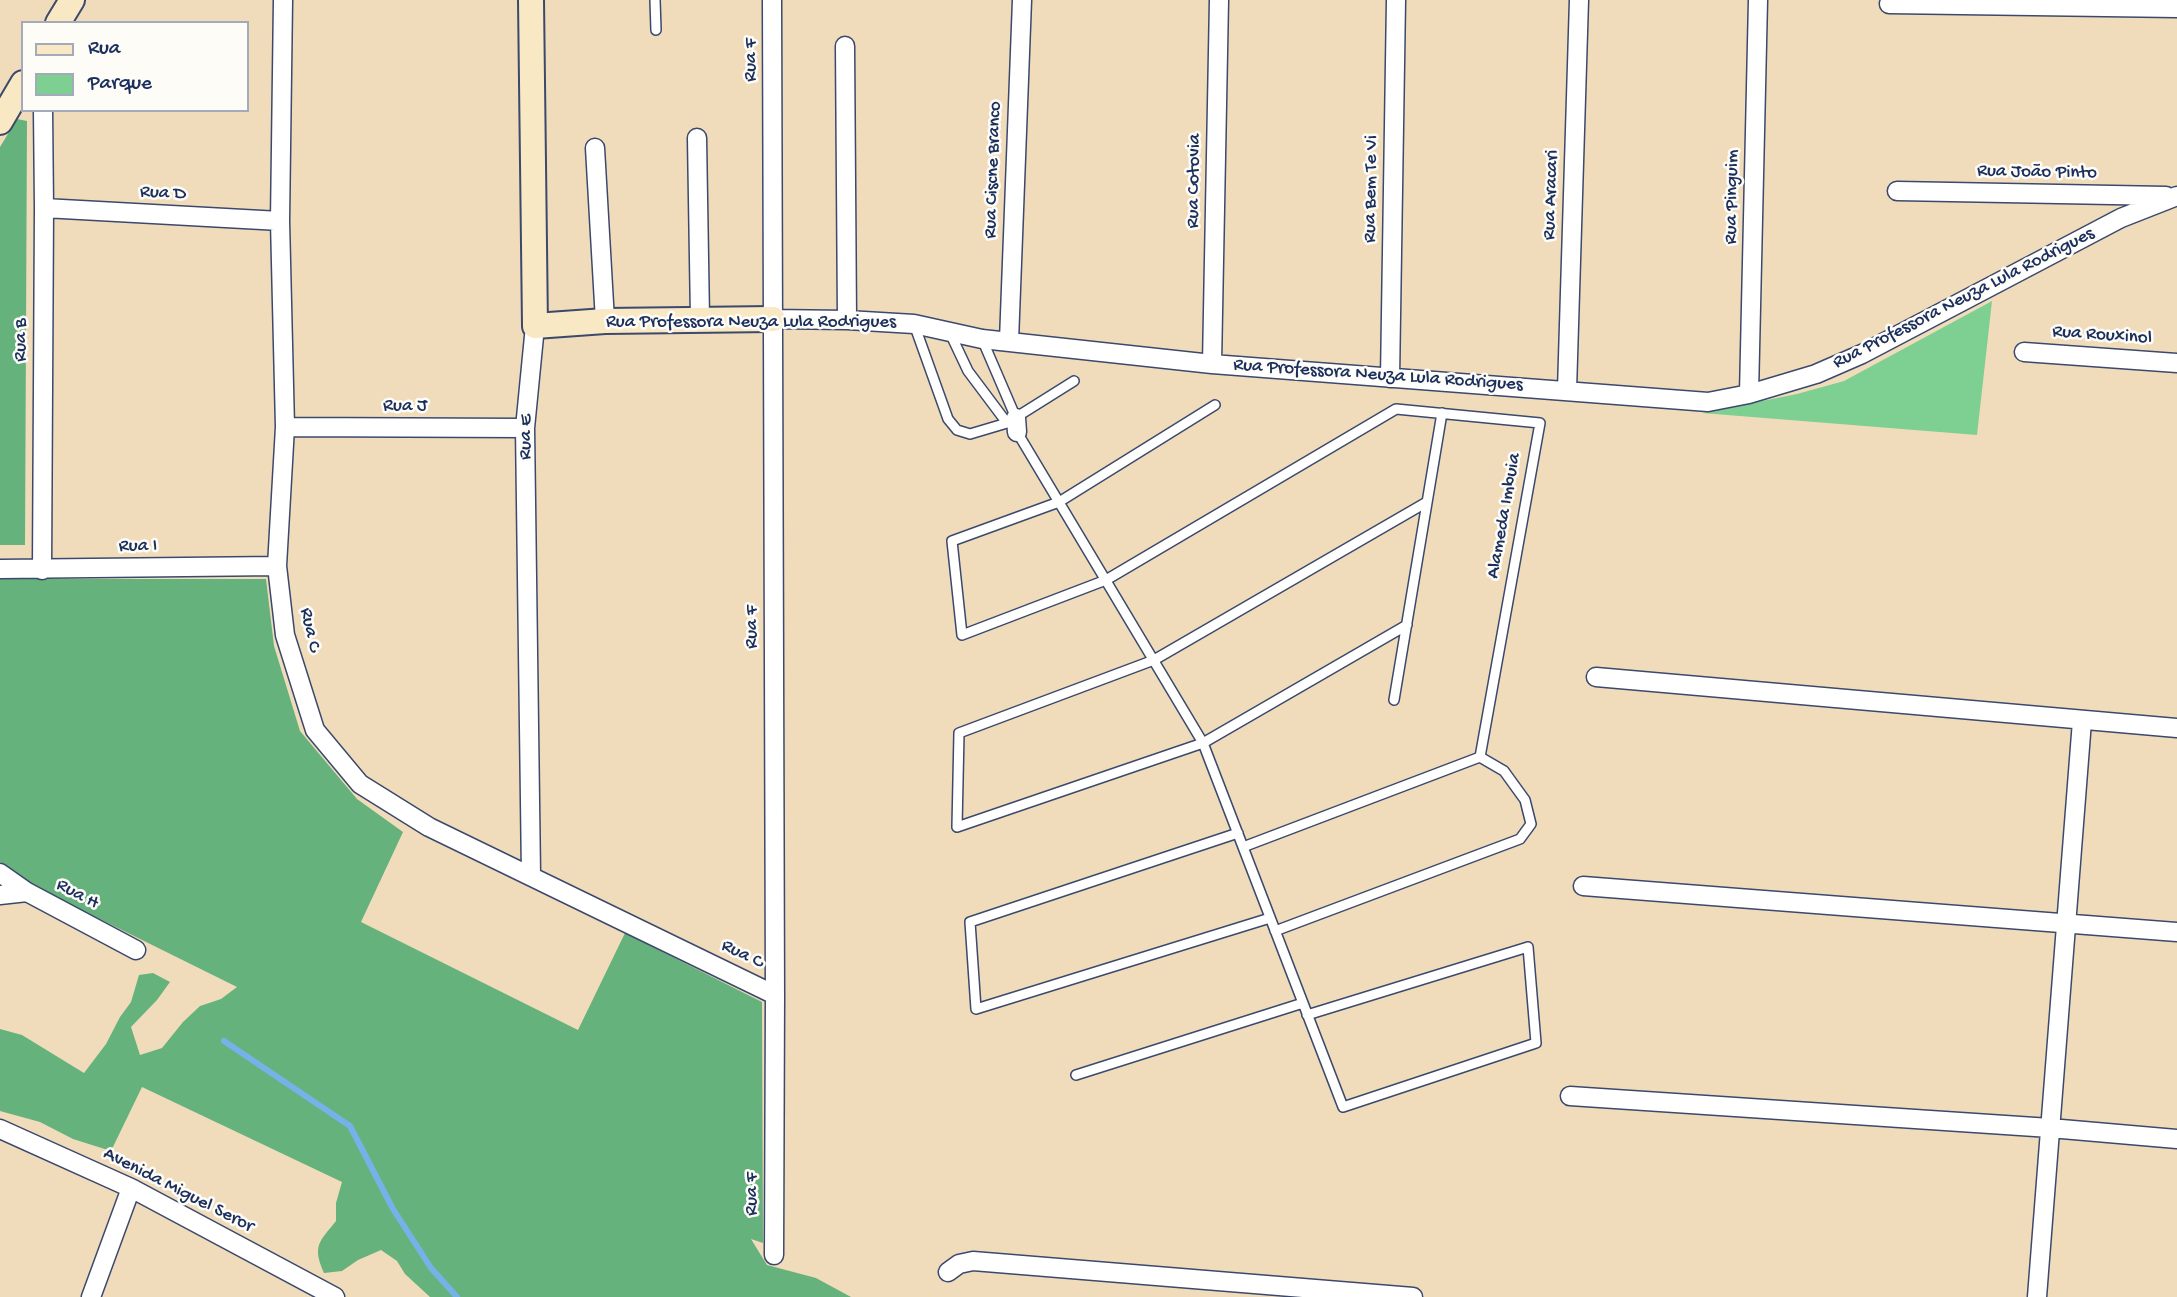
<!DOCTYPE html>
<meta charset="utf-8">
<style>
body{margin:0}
#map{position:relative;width:2177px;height:1297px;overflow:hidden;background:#f0dcbb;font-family:"Gochi Hand",sans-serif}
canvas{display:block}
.legend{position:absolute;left:21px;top:21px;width:228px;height:91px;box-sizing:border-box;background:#fdfcf7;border:2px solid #a3aaba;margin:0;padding:9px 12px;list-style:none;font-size:21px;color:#1b2f5e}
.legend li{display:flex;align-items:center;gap:14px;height:35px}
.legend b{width:35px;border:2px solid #a3aaba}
</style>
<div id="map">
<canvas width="2177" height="1297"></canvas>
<ul class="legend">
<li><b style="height:9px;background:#f8e8c3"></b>Rua</li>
<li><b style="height:19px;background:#7dd092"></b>Parque</li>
</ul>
</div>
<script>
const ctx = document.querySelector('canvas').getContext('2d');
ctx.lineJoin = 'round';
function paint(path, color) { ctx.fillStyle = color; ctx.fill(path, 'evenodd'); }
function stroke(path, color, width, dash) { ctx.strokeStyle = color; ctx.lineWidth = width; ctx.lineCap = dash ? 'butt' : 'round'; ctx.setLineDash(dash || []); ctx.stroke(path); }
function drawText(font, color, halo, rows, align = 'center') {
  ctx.font = font + ' "Gochi Hand",sans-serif'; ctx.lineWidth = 5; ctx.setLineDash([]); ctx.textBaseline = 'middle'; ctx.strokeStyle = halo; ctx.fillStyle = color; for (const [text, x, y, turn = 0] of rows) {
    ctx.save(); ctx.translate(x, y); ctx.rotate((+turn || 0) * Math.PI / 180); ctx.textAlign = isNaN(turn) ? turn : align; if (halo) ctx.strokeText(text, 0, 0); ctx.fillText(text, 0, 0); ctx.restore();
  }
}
paint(new Path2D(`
 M1992,301L1977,435L1702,413L1797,394L1844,381Z`), '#7dd092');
paint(new Path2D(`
 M17,119L27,121L25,545H0V147Z
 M0,579H266L274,646L300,731L357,799L403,832L361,922L578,1030L625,933L762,1002L763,1243L751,1239L767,1265L816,1278L851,1297H430L405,1274L397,1261L381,1250L358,1260L342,1271L324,1273C312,1246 319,1242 336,1221V1203L342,1182L142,1087L111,1151L73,1139L40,1122L0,1111V1029L22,1035L84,1073L106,1044L120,1017L131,1002L139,975L153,973L170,982L157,1000L131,1027L140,1055L162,1048L183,1022L200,1006L221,999L237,987L31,885L0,862Z`), '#66b27c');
stroke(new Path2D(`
 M224,1041L350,1126L393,1209L431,1268L457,1297`), '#76b2e8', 6);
const lane = new Path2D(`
 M655,0L656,30
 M914,324L948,419L957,430L970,434L1007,423L1074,381
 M950,333L968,371L1007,423
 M982,339L1016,418
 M1215,405L1059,502L952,541L962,635L1106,580L1396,409L1540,423L1480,757
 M1017,432L1203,743L1343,1107L1536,1043L1528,947L1307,1015
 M1407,625L1203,743L957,827L959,733L1154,660L1427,502
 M1394,700L1442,413
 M1238,833L970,922L976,1009L1270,918
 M1243,847L1480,757L1504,771L1525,800L1531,824L1520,839L1275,931
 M1076,1075L1303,1003`);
const street = new Path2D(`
 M283,0L280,221L285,427L277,566L285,635L315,730L360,784L429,827L775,995
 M772,0L775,995L774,1255
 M1889,4L2177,8
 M845,46L847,320
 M697,138L700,319
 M595,148L605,321
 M1897,191L2166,196
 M44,208L280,221
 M773,319L847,320L914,324L982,339L1212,364L1708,402L1749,394L1816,374L1862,354L2121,218L2177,196
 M1009,341L1022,0
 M2024,352L2177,363
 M1212,364L1219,0
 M1390,378L1396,0
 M1567,390L1579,0
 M1749,394L1758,0
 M1016,418L1017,432
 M285,427L525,428
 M0,569L277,566
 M42,570L44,208L43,110
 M1596,677L2177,728
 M0,873L27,892L136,950
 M531,875L525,428L535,326
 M1583,886L2177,932
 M0,895L27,892
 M1570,1096L2050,1128L2177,1139
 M0,1129L131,1188L335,1297
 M948,1272L959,1264L973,1261L1413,1297
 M91,1297L131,1188
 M2037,1297L2082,721`);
const secondary = new Path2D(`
 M531,0L535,326L605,321L773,319
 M58,23L72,0
 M0,122L23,83`);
stroke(lane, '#3b496c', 12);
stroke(street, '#3b496c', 21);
stroke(secondary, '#3b496c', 28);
stroke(lane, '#fff', 9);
stroke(street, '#fff', 18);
stroke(secondary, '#f8e8c3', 24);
drawText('19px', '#1b2f5e', '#fdfcf7', [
 ["Rua F",752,60,-90],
 ["Rua Ciscne Branco",994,170,-88],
 ["Rua João Pinto",2037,173,1],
 ["Rua Cotovia",1195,181,-89],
 ["Rua Bem Te Vi",1372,189,-89],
 ["Rua D",163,194,3],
 ["Rua Aracari",1552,195,-88],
 ["Rua Pinguim",1733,197,-89],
 ["Rua Professora Neuza Lula Rodrigues",1964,299,-27],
 ["Rua Professora Neuza Lula Rodrigues",751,323],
 ["Rua Rouxinol",2102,336,4],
 ["Rua B",22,340,-90],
 ["Rua Professora Neuza Lula Rodrigues",1378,376,4],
 ["Rua J",405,407],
 ["Rua E",527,437,-89],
 ["Alameda Imbuia",1505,516,-80],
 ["Rua I",138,547,-1],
 ["Rua F",753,627,-90],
 ["Rua C",309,630,78],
 ["Rua H",77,895,28],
 ["Rua C",742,955,26],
 ["Avenida Miguel Seror",178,1191,27],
 ["Rua F",753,1194,-90]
]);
</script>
